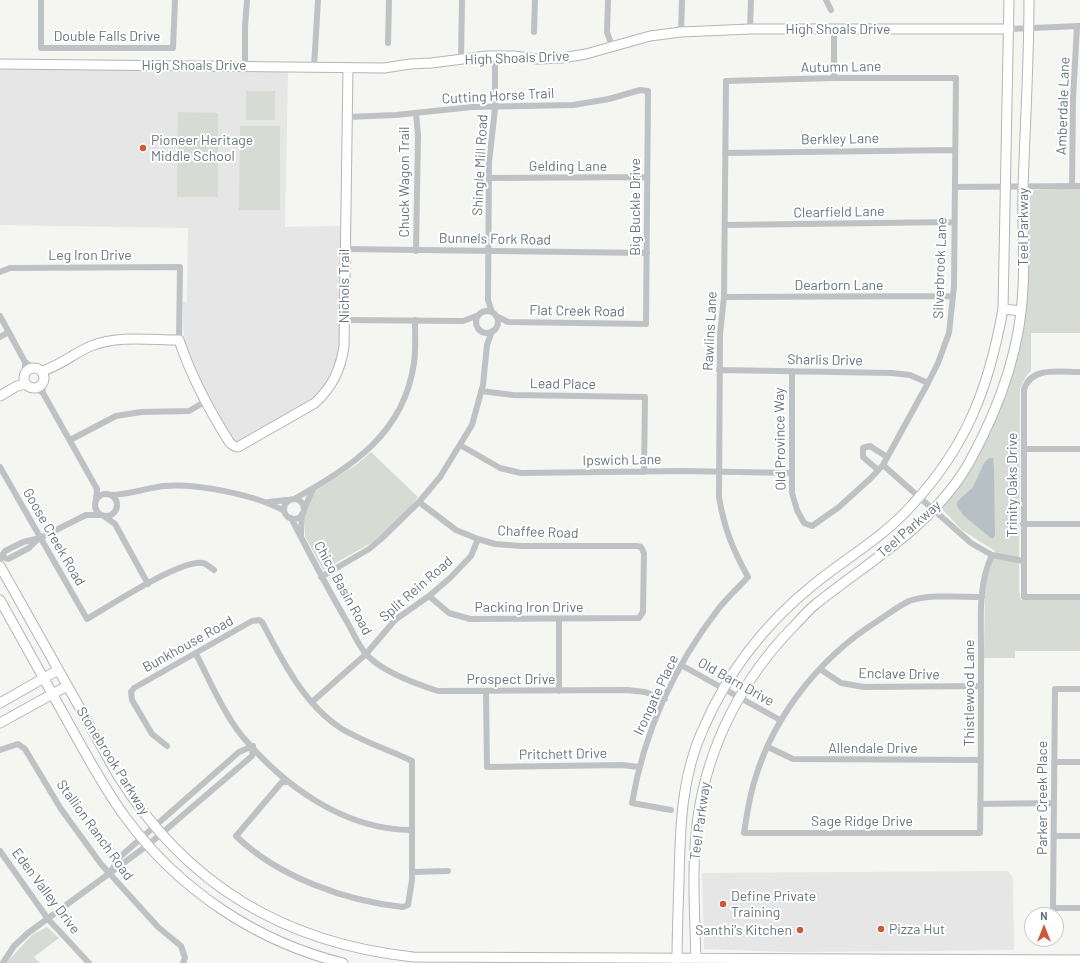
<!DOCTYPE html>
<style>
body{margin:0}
#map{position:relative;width:1080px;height:963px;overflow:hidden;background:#f5f5f1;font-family:Barlow,sans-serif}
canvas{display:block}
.north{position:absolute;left:1024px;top:907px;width:40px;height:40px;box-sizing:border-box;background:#fff;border:1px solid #c2c8cc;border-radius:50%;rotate:0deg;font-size:11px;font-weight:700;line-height:16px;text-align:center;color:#67757f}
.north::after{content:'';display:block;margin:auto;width:14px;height:18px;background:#cf5837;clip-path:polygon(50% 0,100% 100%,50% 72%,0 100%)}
</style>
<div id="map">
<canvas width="1080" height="963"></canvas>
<div class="north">N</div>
</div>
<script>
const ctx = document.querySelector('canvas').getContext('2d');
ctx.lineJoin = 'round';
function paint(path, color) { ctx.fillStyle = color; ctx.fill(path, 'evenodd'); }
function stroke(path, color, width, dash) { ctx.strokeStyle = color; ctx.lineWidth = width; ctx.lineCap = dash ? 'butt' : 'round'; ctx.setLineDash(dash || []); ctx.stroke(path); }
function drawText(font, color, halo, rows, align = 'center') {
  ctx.font = font + ' Barlow,sans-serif'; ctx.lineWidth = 4; ctx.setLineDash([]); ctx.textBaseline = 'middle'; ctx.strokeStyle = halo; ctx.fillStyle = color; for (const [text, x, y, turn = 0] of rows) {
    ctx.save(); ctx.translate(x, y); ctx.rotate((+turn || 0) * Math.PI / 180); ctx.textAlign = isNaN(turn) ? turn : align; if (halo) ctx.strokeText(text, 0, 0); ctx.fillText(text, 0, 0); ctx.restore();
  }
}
paint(new Path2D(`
 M0,69L288,71L285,227L340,226V340L338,360L333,374L317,395L302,407L240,442L233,441L194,368L185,341L183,327V302H187L188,228L0,225Z
 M1008,871L1013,878L1014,950L792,952L704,949L702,873Z`), '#e5e6e5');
paint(new Path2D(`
 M246,91H275V120H246Z
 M178,112L218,113V197H177Z
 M240,126H280V210H239Z
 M1080,188V333H1031V371L1026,376L1020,389L1019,590L1021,600H1080V651H1015V658H984L985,584L995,551L962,530L942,509L960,483L998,415L1021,333L1028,197L1035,190Z
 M371,452L418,497L408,510L373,542L323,570L305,536V512L315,491L356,465Z
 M47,927L59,938L34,957L40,963H6L32,935Z`), '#d6dbd3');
paint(new Path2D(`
 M989,458H993L994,468L995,536L992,539L963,515L957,506V502L973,487L984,463Z`), '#b7c1c5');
const secondary = new Path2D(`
 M0,64L384,68L410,64L431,63L487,56H514L537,59L562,58L586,54L650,36L681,32L750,29H1009
 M1003,309L1021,311
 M24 378a10 10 0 1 1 20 0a10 10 0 1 1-20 0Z
 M42,371C60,366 74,353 91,346C117,335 151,340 179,340C191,376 209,410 230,443L234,446L238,447L315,403C332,387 340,371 344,347L348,68
 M0,396L17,386L26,384
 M0,566L117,774C186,885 284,943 413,957L1080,960
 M0,600C26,647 52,694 78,740C93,767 108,794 126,818C179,890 257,942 343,963
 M0,703L58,670
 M0,723L67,686
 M677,963C677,936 678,909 679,882C680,829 681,776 704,727C728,672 766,623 813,585C846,558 884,537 912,505C967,446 989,387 1003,309L1009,0
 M696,963C695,914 691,865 698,817C708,745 743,678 793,627C801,619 808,610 816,604C871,560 935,524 970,461C999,408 1021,348 1023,287C1025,254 1022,222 1023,189C1025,126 1029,63 1029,0`);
stroke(secondary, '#b1b6b9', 11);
stroke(new Path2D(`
 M41,0V48H173L175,0
 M608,0L607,32L612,46
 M826,0L831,10
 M750,29L751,0
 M1009,29L1079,26
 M534,32L535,0
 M681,32L682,0
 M388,43L389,0
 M461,59L462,0
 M245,66V27L247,0
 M314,67L318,0
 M834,78V29
 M347,117L396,115L472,107L573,105L609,99L640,90L648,91L646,324L508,322L496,316
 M725,153L955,150
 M489,178L647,177
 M1072,186L1073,99L1077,26
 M955,187L1080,186
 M725,225L954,222
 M344,249L647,253
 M416,251L418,135L416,113
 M0,272L10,268L180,267L179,340
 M724,297L953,296
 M476 322a11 11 0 1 1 22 0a11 11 0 1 1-22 0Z
 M492,312L488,300L489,162L495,109V56
 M0,316L25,362V372
 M344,320L463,321L479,315
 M0,337L9,332
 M25,362L33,368
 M719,370L892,373L910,375L928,383
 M1080,372C1060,372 1030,366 1024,390V597H1080
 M42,384L43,393L97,489L96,500
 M36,388L43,393
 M481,391L513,395L645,397L644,472
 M70,440L116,416L141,412L189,411L206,401
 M460,445L500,468L521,473L683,471L791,473
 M1024,449H1080
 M883,465L971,543L992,555L1023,561
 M0,467L87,619C109,606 181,559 203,563C207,564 211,568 214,570
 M878,470L863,457V448L870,446L887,457
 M95 505a11 11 0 1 1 22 0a11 11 0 1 1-22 0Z
 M110,495C129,495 146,488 164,486C196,483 257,495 284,511
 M296,498C352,466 404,434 414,363C416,349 415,334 415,320
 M284 509a10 10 0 1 1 20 0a10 10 0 1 1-20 0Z
 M268,502L287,500
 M419,502L456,530L478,539L495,544L521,546H637L641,547L644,553L643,612L639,618L470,619L449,613L429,596
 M304,509L313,489
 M104,516L115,524L148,584
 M291,518C309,552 326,586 346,620C352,630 358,645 366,654C381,671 416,684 438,691L627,690L645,692L665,699
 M1023,524H1080
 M301,534L302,514
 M2,557L8,559L29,548L38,539
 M0,559L5,551L23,542L40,538L86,515H102
 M321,577L369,549L381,539L419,502L440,477L472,425L483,385L487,345L492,331
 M982,597C962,597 928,594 909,601C899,606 888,614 879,620C817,659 768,722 751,794C748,807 746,820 744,833H980C981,778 981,722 981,666C982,629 976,589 992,555
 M196,654C210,681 223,712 242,736C284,786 344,830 412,830
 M681,665L780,720
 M820,669L841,683L864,687L981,686
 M1080,689H1055L1053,908H1080
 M486,691L487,767L622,765L639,767
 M559,691V619
 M312,702L366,654L395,620L429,596L450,578L471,556L478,539
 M167,746L152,734L132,700L131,692L134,688L252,621L259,620L262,622C282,660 304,705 342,729C364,742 389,750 412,761V880L408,905L403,907C346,901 278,877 236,836L282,782H288
 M768,747L793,759L981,760
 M0,750L18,744L25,749L61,809L101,864L158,927L181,946L185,958L183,963
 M1054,762H1080
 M980,804L1054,803
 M671,810L632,803C644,732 675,665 719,608C728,597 739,587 748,577C733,550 724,528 719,497L720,334L724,297L726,81L834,78H956L954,286L949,333L938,363L928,383L883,465L871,478L839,507L812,526L804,523L797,510L792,493V371
 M1054,836H1080
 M0,851L48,919L89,963
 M111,871L121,856L239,752L253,746
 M412,872L448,871
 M3,963L14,946L28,933L148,845L252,756L253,746`), '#bec2c5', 6);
stroke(secondary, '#fff', 9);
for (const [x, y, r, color] of [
 [143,148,4,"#cf5837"],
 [723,904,4,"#cf5837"],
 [881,929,4,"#cf5837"],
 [800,930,4,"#cf5837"]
]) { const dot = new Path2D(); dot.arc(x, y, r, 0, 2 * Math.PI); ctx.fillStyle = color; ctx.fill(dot); stroke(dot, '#fff', 1.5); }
drawText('14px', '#67757f', '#fff', [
 ["High Shoals Drive",838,29],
 ["Double Falls Drive",107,36],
 ["High Shoals Drive",517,58,-2],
 ["High Shoals Drive",194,65],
 ["Autumn Lane",841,67,-1],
 ["Cutting Horse Trail",498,96,-3],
 ["Amberdale Lane",1063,106,-88],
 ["Berkley Lane",840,139,-1],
 ["Shingle Mill Road",480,165,-87],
 ["Gelding Lane",568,166],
 ["Chuck Wagon Trail",404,182,-90],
 ["Big Buckle Drive",635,207,-90],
 ["Clearfield Lane",839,212,-1],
 ["Teel Parkway",1023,227,-90],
 ["Bunnels Fork Road",495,239,1],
 ["Leg Iron Drive",90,255],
 ["Silverbrook Lane",940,268,-88],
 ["Dearborn Lane",839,285],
 ["Nichols Trail",344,286,-90],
 ["Flat Creek Road",577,311,1],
 ["Rawlins Lane",710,331,-87],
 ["Sharlis Drive",825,360,1],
 ["Lead Place",563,384,1],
 ["Old Province Way",780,439,-91],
 ["Ipswich Lane",622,460,-1],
 ["Trinity Oaks Drive",1012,485,-90],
 ["Teel Parkway",909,529,-41],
 ["Chaffee Road",538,532,2],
 ["Goose Creek Road",54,537,60],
 ["Chico Basin Road",343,588,61],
 ["Split Rein Road",416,589,-41],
 ["Packing Iron Drive",529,607],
 ["Bunkhouse Road",188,644,-29],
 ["Enclave Drive",899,674,1],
 ["Prospect Drive",511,679],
 ["Old Barn Drive",736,682,29],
 ["Thistlewood Lane",969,693,-90],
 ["Irongate Place",656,695,-65],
 ["Allendale Drive",873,748],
 ["Pritchett Drive",563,754,-1],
 ["Stonebrook Parkway",113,761,58],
 ["Parker Creek Place",1042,798,-90],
 ["Teel Parkway",700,821,-82],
 ["Sage Ridge Drive",862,821],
 ["Stallion Ranch Road",95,830,54],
 ["Eden Valley Drive",46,891,53]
]);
drawText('14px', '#67757f', '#fff', [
 ["Pioneer Heritage",151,140],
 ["Middle School",151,156],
 ["Define Private",731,896],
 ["Training",731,912],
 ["Pizza Hut",889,929],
 ["Santhi's Kitchen",792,930,"right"]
], 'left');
</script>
